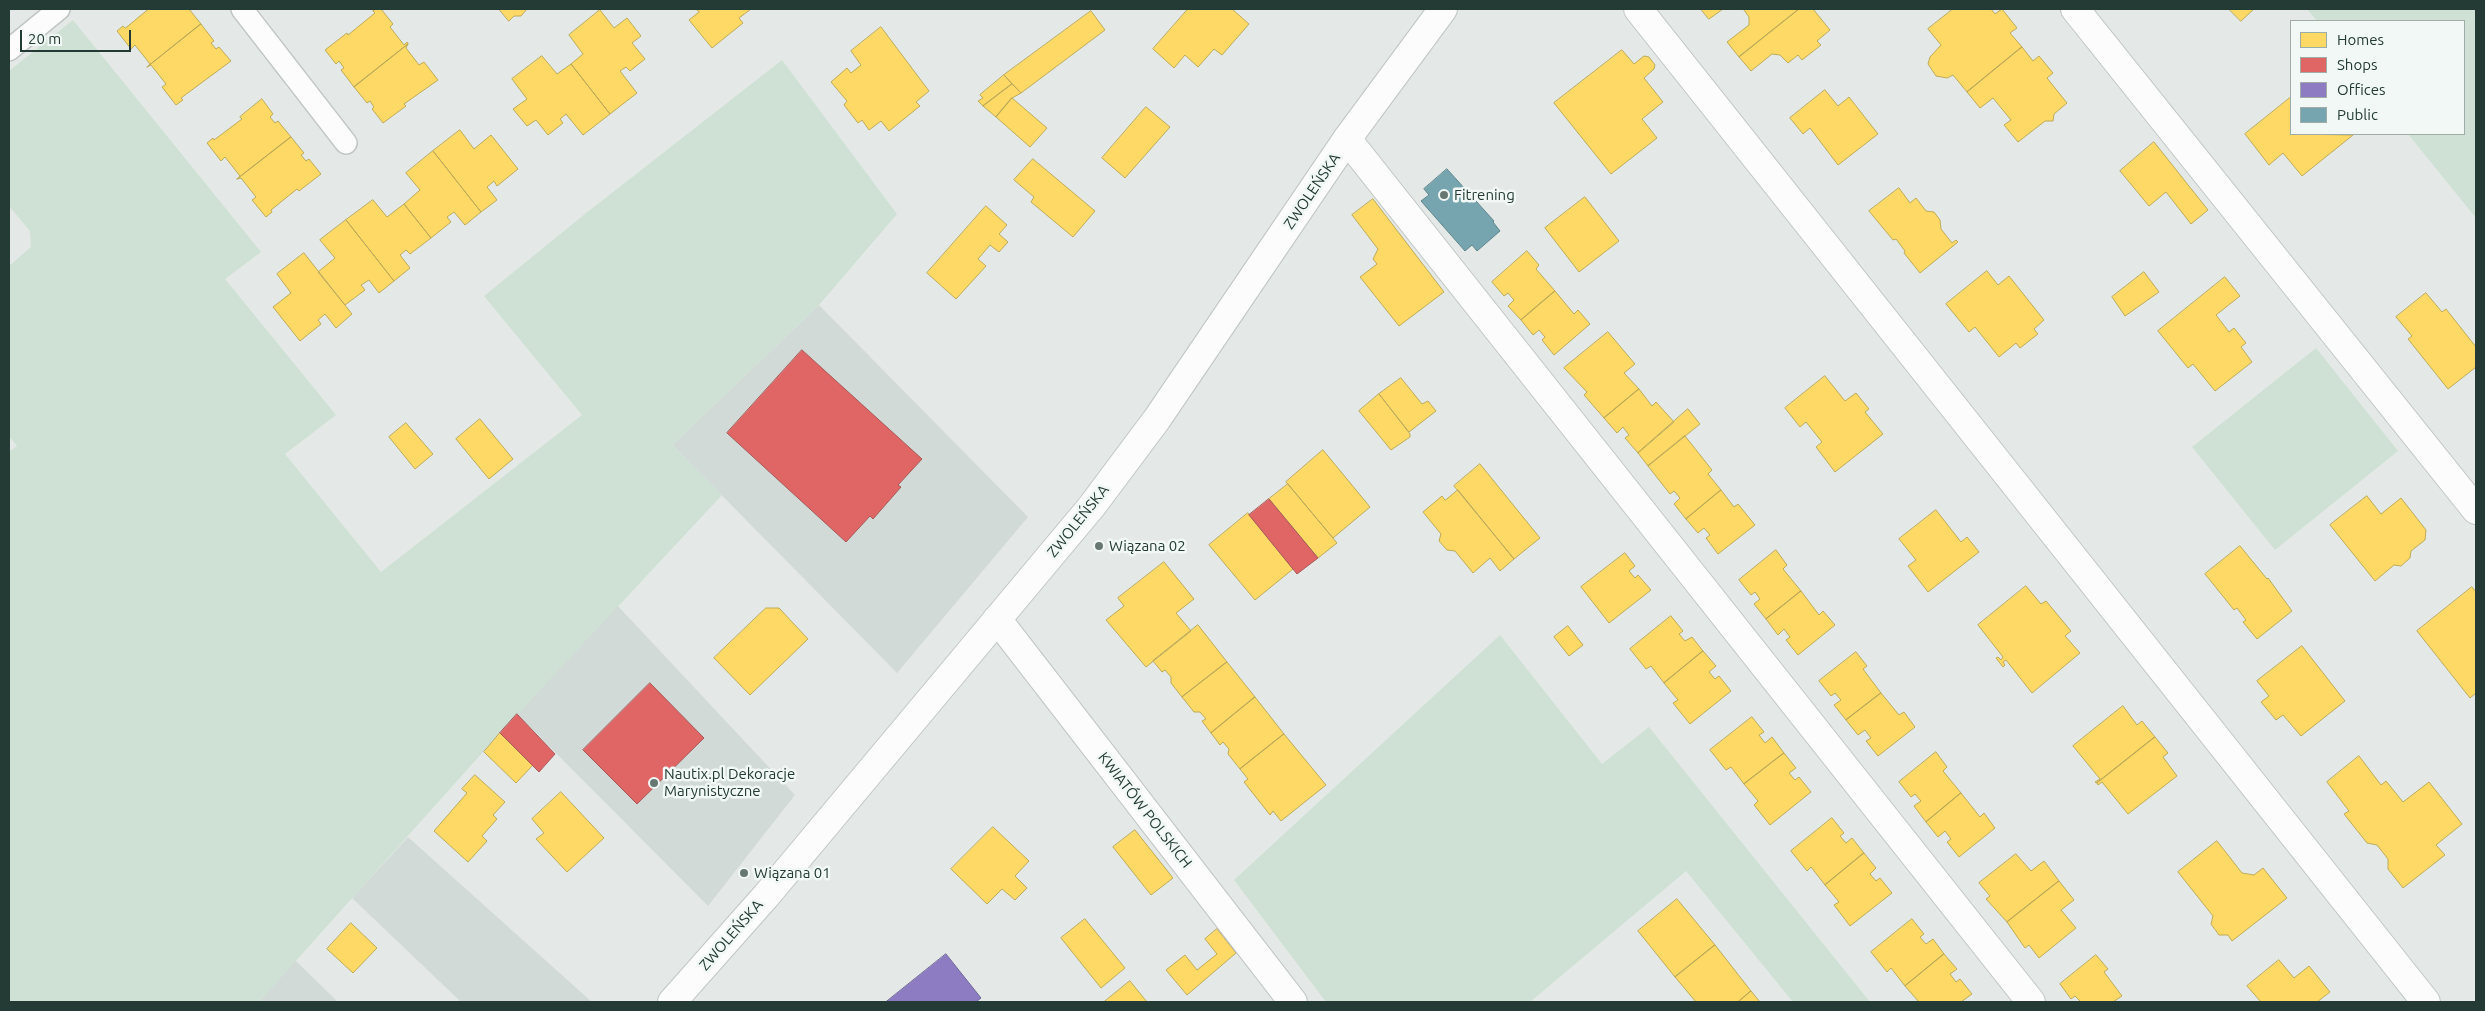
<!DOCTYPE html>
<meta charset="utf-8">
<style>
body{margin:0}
#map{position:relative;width:2485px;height:1011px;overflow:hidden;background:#e4e9e7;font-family:Ubuntu,sans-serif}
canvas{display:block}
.frame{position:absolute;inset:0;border:10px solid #233b34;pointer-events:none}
.legend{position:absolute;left:2290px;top:20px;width:175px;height:115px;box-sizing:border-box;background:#f2f8f5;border:1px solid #9faca8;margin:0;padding:6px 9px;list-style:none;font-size:15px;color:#233b34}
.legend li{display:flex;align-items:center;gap:10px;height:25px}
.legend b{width:25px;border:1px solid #9faca8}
.scale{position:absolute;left:20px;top:30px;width:111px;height:22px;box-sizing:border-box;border:2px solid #233b34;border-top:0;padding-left:6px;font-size:15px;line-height:18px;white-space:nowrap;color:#233b34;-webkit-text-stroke:4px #f2f8f5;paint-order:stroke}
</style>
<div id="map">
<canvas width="2485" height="1011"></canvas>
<div class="frame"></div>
<ul class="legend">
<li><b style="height:14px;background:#ffd966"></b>Homes</li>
<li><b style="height:14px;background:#e06666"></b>Shops</li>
<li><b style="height:14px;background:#8e7cc3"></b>Offices</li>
<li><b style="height:14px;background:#76a5af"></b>Public</li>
</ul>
<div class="scale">20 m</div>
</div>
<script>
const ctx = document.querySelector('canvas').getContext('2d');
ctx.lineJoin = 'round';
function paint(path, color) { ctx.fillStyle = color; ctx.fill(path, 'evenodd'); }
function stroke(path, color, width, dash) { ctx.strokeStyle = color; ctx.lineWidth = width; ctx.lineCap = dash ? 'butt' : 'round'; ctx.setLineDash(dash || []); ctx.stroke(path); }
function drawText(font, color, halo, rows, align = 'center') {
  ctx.font = font + ' Ubuntu,sans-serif'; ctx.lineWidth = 5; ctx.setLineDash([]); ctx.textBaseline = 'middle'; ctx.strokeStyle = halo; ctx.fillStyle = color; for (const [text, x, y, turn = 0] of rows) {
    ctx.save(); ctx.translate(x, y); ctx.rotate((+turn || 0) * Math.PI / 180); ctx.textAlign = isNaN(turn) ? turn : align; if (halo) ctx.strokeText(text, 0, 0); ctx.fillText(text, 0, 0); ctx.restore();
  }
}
paint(new Path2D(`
 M819,305L1028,517L897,673L672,445Z
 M617,605L795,795L708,906L517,714Z
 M408,837L592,1002H461L352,898Z
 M295,960L338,1002H259Z`), '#d2dad7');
paint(new Path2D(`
 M2307,9H2476V218L2408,134H2464V21H2317Z
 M73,20L261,252L225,279L336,415L285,454L381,572L582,415L484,296L585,214L782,60L897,214L819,305L672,445L722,495L500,733L259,1002H9V452L17,446L9,436V266L31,247L30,231L9,206V71Z
 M2316,348L2398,451L2275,550L2192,447Z
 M1500,635L1602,764L1649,727L1870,1002H1793L1686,871L1530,1002H1326L1234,880Z`), '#cee1d4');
const homes = new Path2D(`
 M149,9H189L201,24L147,67L150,64L135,45L131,49L117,31L123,26L125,28Z
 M377,9H381L393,24L390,27L404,45L407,42L408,44L354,87L341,70L344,68L339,61L336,64L325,50L347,33L348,35L375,13L373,11Z
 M499,9H527L521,16H514L509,21Z
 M696,9H751L739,18L743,23L712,48L689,20L699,12Z
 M1188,9H1232L1249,24L1222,55L1214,49L1198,67L1185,55L1174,68L1153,49Z
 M1701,9H1723L1709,19Z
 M1746,9H1799L1739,57L1727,42L1749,25V17L1744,10Z
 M1799,9H1813L1830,30L1817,41L1821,45L1802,60L1798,55L1788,63L1780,55L1772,54L1751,71L1739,57Z
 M1953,9H1991L1995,14L2002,9L2017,28L2010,33L2022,47L1967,92L1953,75L1947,78L1936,76L1928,64L1930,57L1941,45L1928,29Z
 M2229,9H2254L2241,21Z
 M600,10L614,28L627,18L641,36L632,43L645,59L630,71L626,67L620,71L637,93L610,114L571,64L583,54L569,35Z
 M1091,11L1105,30L1021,93L1004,75Z
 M201,24L214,41L211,43L216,49L219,47L231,61L181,98L183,100L176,105L162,87L166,84L151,65L147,67Z
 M881,27L929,91L916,102L920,106L889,131L881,121L869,130L862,120L858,123L844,105L847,101L831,82L847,68L851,73L861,65L851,51Z
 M408,44L406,48L419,65L424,62L438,80L404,104L406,106L383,123L372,109L374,107L370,101L367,103L354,87Z
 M2022,47L2033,61L2039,56L2053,73L2047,78L2067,103L2054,114L2053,121H2045L2018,142L2004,125L2011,120L1993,98L1980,108L1967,92Z
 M1622,50L1634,64L1644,56L1649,57L1655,65L1654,69L1644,78L1663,102L1642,119L1657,138L1611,174L1554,103Z
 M542,56L557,74L571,64L610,114L583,135L566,114L560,119L563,123L548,135L536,120L527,126L513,109L527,99L512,79Z
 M1004,75L1012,84L983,106L978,101L983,98L980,95Z
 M1012,84L1021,93L1012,98L996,117L983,106Z
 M1825,90L1838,106L1849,97L1878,134L1838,165L1810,128L1803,134L1790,118Z
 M2291,97V134L2353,135L2302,176L2283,153L2269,165L2245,134Z
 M1012,98L1047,128L1030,147L996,117Z
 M262,99L273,114L270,117L275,123L278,121L291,137L237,179L240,176L225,157L221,161L207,143L213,138L214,140L242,119L240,117Z
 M1146,107L1170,127L1125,178L1102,158Z
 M460,130L474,149L491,135L518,169L497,186L494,181L487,187L497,200L481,212L433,151Z
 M291,137L304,153L301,155L306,161L309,159L321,174L299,191L297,189L271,210L272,212L266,217L252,200L256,197L241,178L237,179Z
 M2154,142L2208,210L2191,224L2166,192L2149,206L2120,171Z
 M433,151L481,212L465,225L454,212L447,217L451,222L431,238L404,204L420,190L406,173Z
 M1033,159L1095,211L1073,237L1031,202L1034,197L1014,180Z
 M1899,188L1910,203L1916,198L1926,211L1934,212L1940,220L1941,229L1952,243L1956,240L1958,242L1920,273L1904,253L1905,251L1896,239L1893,240L1869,211Z
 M1585,197L1619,241L1579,272L1545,228Z
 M1373,199L1444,292L1399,326L1360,277L1377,264L1373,259L1378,249L1352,215Z
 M373,200L387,217L404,204L431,238L410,254L406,250L400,255L410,268L394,281L346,220Z
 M986,206L1007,225L999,234L1008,242L999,252L990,245L978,259L986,266L956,299L927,273Z
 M346,220L394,281L379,293L369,280L361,285L365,290L345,305L318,272L335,258L320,240Z
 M1527,251L1539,265L1536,269L1555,291L1521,320L1508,306L1514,300L1508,293L1504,296L1492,282Z
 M304,253L352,314L336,328L325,314L318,320L321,324L300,341L273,307L291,293L277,274Z
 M1987,271L1998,285L2009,276L2044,320L2034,329L2038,334L2020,348L2016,343L1999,357L1975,327L1969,332L1946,304Z
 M2144,272L2159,292L2125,316L2112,297Z
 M2225,277L2240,296L2216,315L2229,332L2234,328L2246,343L2241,347L2252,362L2215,391L2193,364L2188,368L2158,331Z
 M1555,291L1574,314L1578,310L1590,324L1554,355L1542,340L1545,337L1539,330L1533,335L1521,320Z
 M2426,293L2442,312L2446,309L2476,347V367L2448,389L2408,339L2412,336L2396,317Z
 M1608,332L1635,364L1624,373L1639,389L1604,418L1584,395L1587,392L1564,368Z
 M1825,376L1845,401L1856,393L1869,409L1865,412L1883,434L1835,472L1816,447L1822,442L1806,422L1800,427L1785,408Z
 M1401,378L1422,404L1428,401L1436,411L1409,432L1379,394Z
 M1639,389L1652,406L1656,402L1674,422L1638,453L1625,438L1629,435L1623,427L1617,433L1604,418Z
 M1379,394L1410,434V437L1391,450L1359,411Z
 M1688,409L1700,424L1648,466L1638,453Z
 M480,419L513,459L489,479L456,439Z
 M406,423L433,454L415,469L389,437Z
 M1685,436L1712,470L1708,474L1721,490L1686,519L1674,504L1680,498L1674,491L1670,494L1648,466Z
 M1323,450L1370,507L1333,538L1286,482Z
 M1480,464L1540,538L1514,559L1454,486Z
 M1288,484L1337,543L1318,558L1269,499Z
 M1458,490L1514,559L1500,571L1490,558L1473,573L1455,551L1447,550L1439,541L1441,534L1423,512L1442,496L1445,500Z
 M1721,490L1734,507L1738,504L1755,525L1718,554L1706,538L1710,535L1704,528L1698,533L1686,519Z
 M2367,496L2381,514L2401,498L2426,530L2425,540L2411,551L2410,558L2401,566L2394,565L2375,581L2330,525Z
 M1936,510L1961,542L1967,537L1979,552L1928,592L1908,566L1916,560L1899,539Z
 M1248,513L1293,569L1255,600L1209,545Z
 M2240,546L2267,579L2268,578L2292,611L2257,639L2243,622L2246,620L2237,608L2234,610L2205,574Z
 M1776,550L1787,565L1783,569L1801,591L1766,619L1754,604L1760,599L1755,592L1751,595L1739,580Z
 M1625,553L1635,566L1629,571L1635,578L1638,575L1651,590L1609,623L1581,587Z
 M1164,562L1194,599L1176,613L1191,631L1146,667L1106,620L1124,606L1118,598Z
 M2026,586L2041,604L2046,601L2071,631L2065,636L2080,653L2032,693L2006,660L2003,662L2005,665L2003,667L1996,658L1998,657L2001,660L2003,657L1978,625Z
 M2472,587L2476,592V693L2470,698L2417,631Z
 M1801,591L1819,615L1823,611L1835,625L1798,655L1786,640L1790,637L1784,629L1778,635L1766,619Z
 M766,608H779L808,639L750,695L714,658Z
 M1671,616L1683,631L1679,634L1685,641L1692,637L1703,651L1664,683L1651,666L1646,669L1630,649Z
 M1198,625L1227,662L1182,697L1171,683V677L1165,670L1162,672L1153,661Z
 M1568,626L1583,645L1569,656L1554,637Z
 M2302,646L2345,701L2301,736L2283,715L2276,720L2261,702L2269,696L2257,681Z
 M1703,651L1716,666L1709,672L1715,679L1719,676L1731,691L1690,724L1673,703L1678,700L1664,683Z
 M1856,652L1867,666L1863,669L1881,693L1846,720L1834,705L1841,700L1835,693L1831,696L1819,681Z
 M1227,662L1255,697L1211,733L1202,721L1206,719L1200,712H1194L1182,697Z
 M1881,693L1899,715L1904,712L1915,727L1878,756L1866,741L1871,738L1865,730L1858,735L1846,720Z
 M1255,697L1284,734L1240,769L1228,754L1229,749L1223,742L1220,745L1211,733Z
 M2123,706L2137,725L2142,721L2155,737L2097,783L2095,782L2100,779L2073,746Z
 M1752,717L1764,732L1759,735L1765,743L1772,737L1784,753L1744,784L1731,767L1726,770L1710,750Z
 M500,733L533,765L516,783L484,752Z
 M1284,734L1326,785L1281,821L1273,811L1270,815L1244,782L1248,779L1240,769Z
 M2155,737L2168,753L2163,757L2177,776L2128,814L2102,782L2098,785L2097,783Z
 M1936,752L1947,767L1943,771L1961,793L1926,822L1914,806L1921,801L1915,794L1911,797L1899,782Z
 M1784,753L1796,768L1789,773L1795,780L1799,777L1811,792L1770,825L1754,805L1758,801L1744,784Z
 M2359,756L2381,785L2386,781L2403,802L2429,782L2462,824L2436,845L2445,855L2403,888L2388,869V859L2377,845L2367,843L2344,814L2349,811L2327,782Z
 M475,775L505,802L493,815L497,819L482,836L487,841L468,862L434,831L467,793L462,789Z
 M561,792L604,838L567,872L536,839L544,833L532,819Z
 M1961,793L1980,817L1984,813L1995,828L1959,857L1947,842L1951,839L1945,831L1938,837L1926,822Z
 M1832,818L1844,833L1840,836L1846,843L1852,838L1864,853L1825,885L1811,867L1807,871L1791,851Z
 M993,827L1029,861L1015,876L1027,888L1015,900L1002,889L987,904L951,869Z
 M1135,830L1173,878L1151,895L1113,847Z
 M2217,841L2242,873L2254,875L2263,868L2287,898L2232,941L2228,935H2219L2211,924L2213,916L2178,872Z
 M1864,853L1876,868L1870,874L1876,881L1880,878L1892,893L1850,926L1834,905L1839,902L1825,885Z
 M2016,854L2031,871L2044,861L2059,881L2007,922L1986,899L1990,896L1979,883Z
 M2059,881L2074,900L2061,910L2076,928L2039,958L2029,945L2025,948L2007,922Z
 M1677,899L1715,945L1675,977L1638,931Z
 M1085,919L1125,968L1101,988L1061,938Z
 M1912,919L1924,934L1920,937L1926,944L1933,939L1944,954L1905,986L1891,968L1887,972L1871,952Z
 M351,923L377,948L353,973L327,949Z
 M1217,929L1236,953L1187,995L1166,970L1185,955L1197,970L1217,954L1205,939Z
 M1715,945L1751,991L1738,1002H1696L1675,977Z
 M1944,954L1957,969L1950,974L1956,982L1960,979L1972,994L1961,1002H1919L1905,986Z
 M2096,955L2108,969L2104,972L2122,996L2113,1002H2081L2075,996L2071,999L2060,984Z
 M2279,960L2294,978L2309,966L2330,992L2317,1002H2261L2247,986Z
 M1130,981L1147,1002H1104Z
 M1751,991L1760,1002H1738Z`);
paint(homes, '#ffd966');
stroke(homes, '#bdaa57', 1);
const shops = new Path2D(`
 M802,350L922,459L898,485L901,487L873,519L870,516L846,542L727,433Z
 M1269,499L1318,558L1297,574L1249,515Z
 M650,683L704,738L637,804L583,750Z
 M517,714L555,754L539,772L500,733Z`);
paint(shops, '#e06666');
stroke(shops, '#a75957', 1);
const offices = new Path2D(`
 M946,954L981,998L976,1002H886Z`);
paint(offices, '#8e7cc3');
stroke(offices, '#6e6898', 1);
const public = new Path2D(`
 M1447,169L1494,221L1493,222L1500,231L1477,251L1472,245L1465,251L1421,201L1429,195L1424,189Z`);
paint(public, '#76a5af');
stroke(public, '#5d858a', 1);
const service = new Path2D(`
 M242,9L346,143
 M9,50L59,9`);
const minor = new Path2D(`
 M1638,9L2426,1002
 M2075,9L2476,510
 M1347,139L2031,1002
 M997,619L1293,1002`);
const tertiary = new Path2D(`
 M672,1002L766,896L1092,506L1157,419L1347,139L1443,9`);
stroke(service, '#c1c6c4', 24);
stroke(minor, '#c1c6c4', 30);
stroke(tertiary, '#c1c6c4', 30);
stroke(service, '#fbfcfb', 21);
stroke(minor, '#fbfcfb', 28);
stroke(tertiary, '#fbfcfb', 28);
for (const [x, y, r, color] of [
 [1444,195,5,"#677873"],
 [1099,546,5,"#677873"],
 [654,783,5,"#677873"],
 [744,873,5,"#677873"]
]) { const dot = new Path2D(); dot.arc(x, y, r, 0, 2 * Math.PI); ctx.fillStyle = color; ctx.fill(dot); stroke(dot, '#f2f8f5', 2); }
drawText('15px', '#233b34', '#f2f8f5', [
 ["ZWOLEŃSKA",1312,191,-56],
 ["ZWOLEŃSKA",1078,521,-51],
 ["KWIATÓW POLSKICH",1145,810,52],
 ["ZWOLEŃSKA",731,935,-49]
]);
drawText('15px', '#233b34', '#f2f8f5', [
 ["Fitrening",1454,195],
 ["Wiązana 02",1109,546],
 ["Nautix.pl Dekoracje",664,774],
 ["Marynistyczne",664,791],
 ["Wiązana 01",754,873]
], 'left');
</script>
